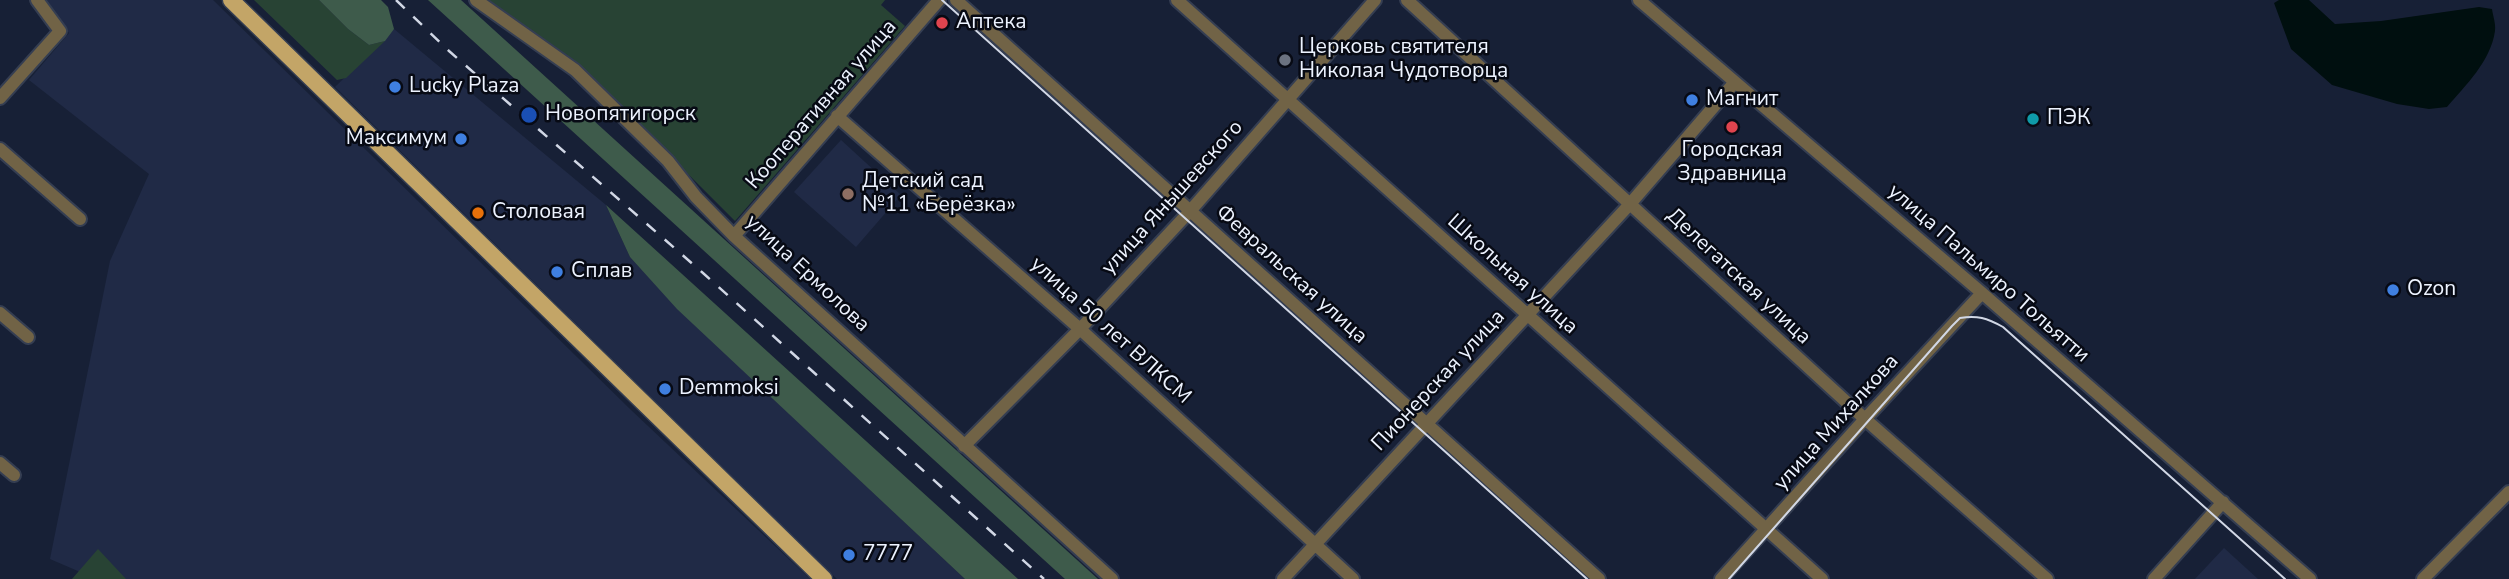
<!DOCTYPE html>
<meta charset="utf-8">
<style>
body{margin:0}
canvas{display:block;background:#172036}
</style>
<canvas width="2509" height="579"></canvas>
<script>
const ctx = document.querySelector('canvas').getContext('2d');
ctx.lineJoin = 'round';
function paint(path, color) { ctx.fillStyle = color; ctx.fill(path, 'evenodd'); }
function stroke(path, color, width, dash) { ctx.strokeStyle = color; ctx.lineWidth = width; ctx.lineCap = dash ? 'butt' : 'round'; ctx.setLineDash(dash || []); ctx.stroke(path); }
function drawText(font, color, halo, rows, align = 'center') {
  ctx.font = font + ' "Nunito Sans",sans-serif'; ctx.lineWidth = 5; ctx.setLineDash([]); ctx.textBaseline = 'middle'; ctx.strokeStyle = halo; ctx.fillStyle = color; for (const [text, x, y, turn = 0] of rows) {
    ctx.save(); ctx.translate(x, y); ctx.rotate((+turn || 0) * Math.PI / 180); ctx.textAlign = isNaN(turn) ? turn : align; if (halo) ctx.strokeText(text, 0, 0); ctx.fillText(text, 0, 0); ctx.restore();
  }
}
paint(new Path2D(`
 M44,0H213L631,410L810,579H87L78,571L50,559L110,261L149,174L29,80L69,33Z
 M394,29L606,205L630,257L679,310L965,579H837L335,87Z
 M841,140L901,195L856,247L794,192Z
 M2224,548L2258,579H2195Z`), '#202a46');
paint(new Path2D(`
 M254,0H319L348,29L369,45L385,41L346,78L337,80Z
 M489,0H885L881,5L905,26L735,221L574,60Z
 M98,549L126,579H72Z`), '#284334');
paint(new Path2D(`
 M319,0H381L388,7L394,29L385,41L369,45L348,29Z
 M428,0H461L1098,579H1065Z
 M606,205L1018,579H965L677,309L630,257Z`), '#3e5b4b');
paint(new Path2D(`
 M2279,0H2309L2335,24L2381,21L2479,7L2492,9C2493,16 2496,24 2495,31C2491,61 2465,86 2447,107L2429,109L2397,104L2332,85L2291,49L2274,3Z`), '#000f0f');
const minor = new Path2D(`
 M476,0L575,70L668,161L696,197L734,236L1112,579
 M956,0L1599,579
 M1177,0L1822,579
 M1407,0L1865,419L2047,579
 M1639,0L1982,293L2310,579
 M0,98L60,31L37,0
 M837,116L1080,329L1353,579
 M0,149L80,219
 M734,236L939,0
 M0,313L28,337
 M964,446L1080,329L1191,210L1375,0
 M0,463L14,475
 M1283,579L1630,204L1735,82
 M1721,579L1865,419L1982,293
 M2154,579L2223,502
 M2423,579L2509,492`);
const major = new Path2D(`
 M231,0L824,579`);
stroke(minor, '#353e52', 16);
stroke(major, '#353e52', 19);
stroke(minor, '#716346', 12);
stroke(major, '#c3a567', 16);
stroke(new Path2D(`
 M942,0L1587,579
 M1729,579L1952,326L1960,318C1977,315 1987,318 2003,327L2285,579`), '#d1d7e5', 2);
stroke(new Path2D(`
 M396,0L449,51L703,273L1044,579`), '#d1d7e5', 2.5, [12, 12]);
for (const [x, y, r, color] of [
 [942,23,7,"#e0444e"],
 [1285,60,7,"#6b7280"],
 [395,87,7,"#3f7fe0"],
 [1692,100,7,"#3f7fe0"],
 [529,115,9,"#1a4fb4"],
 [2033,119,7,"#0f9aa8"],
 [1732,127,7,"#e0444e"],
 [461,139,7,"#3f7fe0"],
 [848,194,7,"#8d6e63"],
 [478,213,7,"#e8710a"],
 [557,272,7,"#3f7fe0"],
 [2393,290,7,"#3f7fe0"],
 [665,389,7,"#3f7fe0"],
 [849,555,7,"#3f7fe0"]
]) { const dot = new Path2D(); dot.arc(x, y, r, 0, 2 * Math.PI); ctx.fillStyle = color; ctx.fill(dot); stroke(dot, '#070a14', 2.5); }
drawText('21px', '#edf3ff', '#070a14', [
 ["Аптека",956,23],
 ["Церковь святителя",1299,48],
 ["Николая Чудотворца",1299,72],
 ["Lucky Plaza",409,87],
 ["Магнит",1706,100],
 ["Новопятигорск",545,115],
 ["ПЭК",2047,119],
 ["Максимум",447,139,"right"],
 ["Городская",1732,151,"center"],
 ["Здравница",1732,175,"center"],
 ["Детский сад",862,182],
 ["№11 «Берёзка»",862,206],
 ["Столовая",492,213],
 ["Сплав",571,272],
 ["Ozon",2407,290],
 ["Demmoksi",679,389],
 ["7777",863,555]
], 'left');
drawText('21px', '#edf3ff', '#070a14', [
 ["Кооперативная улица",822,105,-49],
 ["улица Янышевского",1173,198,-48],
 ["улица Ермолова",807,274,43],
 ["улица Пальмиро Тольятти",1988,274,41],
 ["Февральская улица",1291,275,42],
 ["Школьная улица",1512,275,42],
 ["Делегатская улица",1738,277,43],
 ["улица 50 лет ВЛКСМ",1110,331,42],
 ["Пионерская улица",1439,381,-47],
 ["улица Михалкова",1837,423,-48]
]);
</script>
